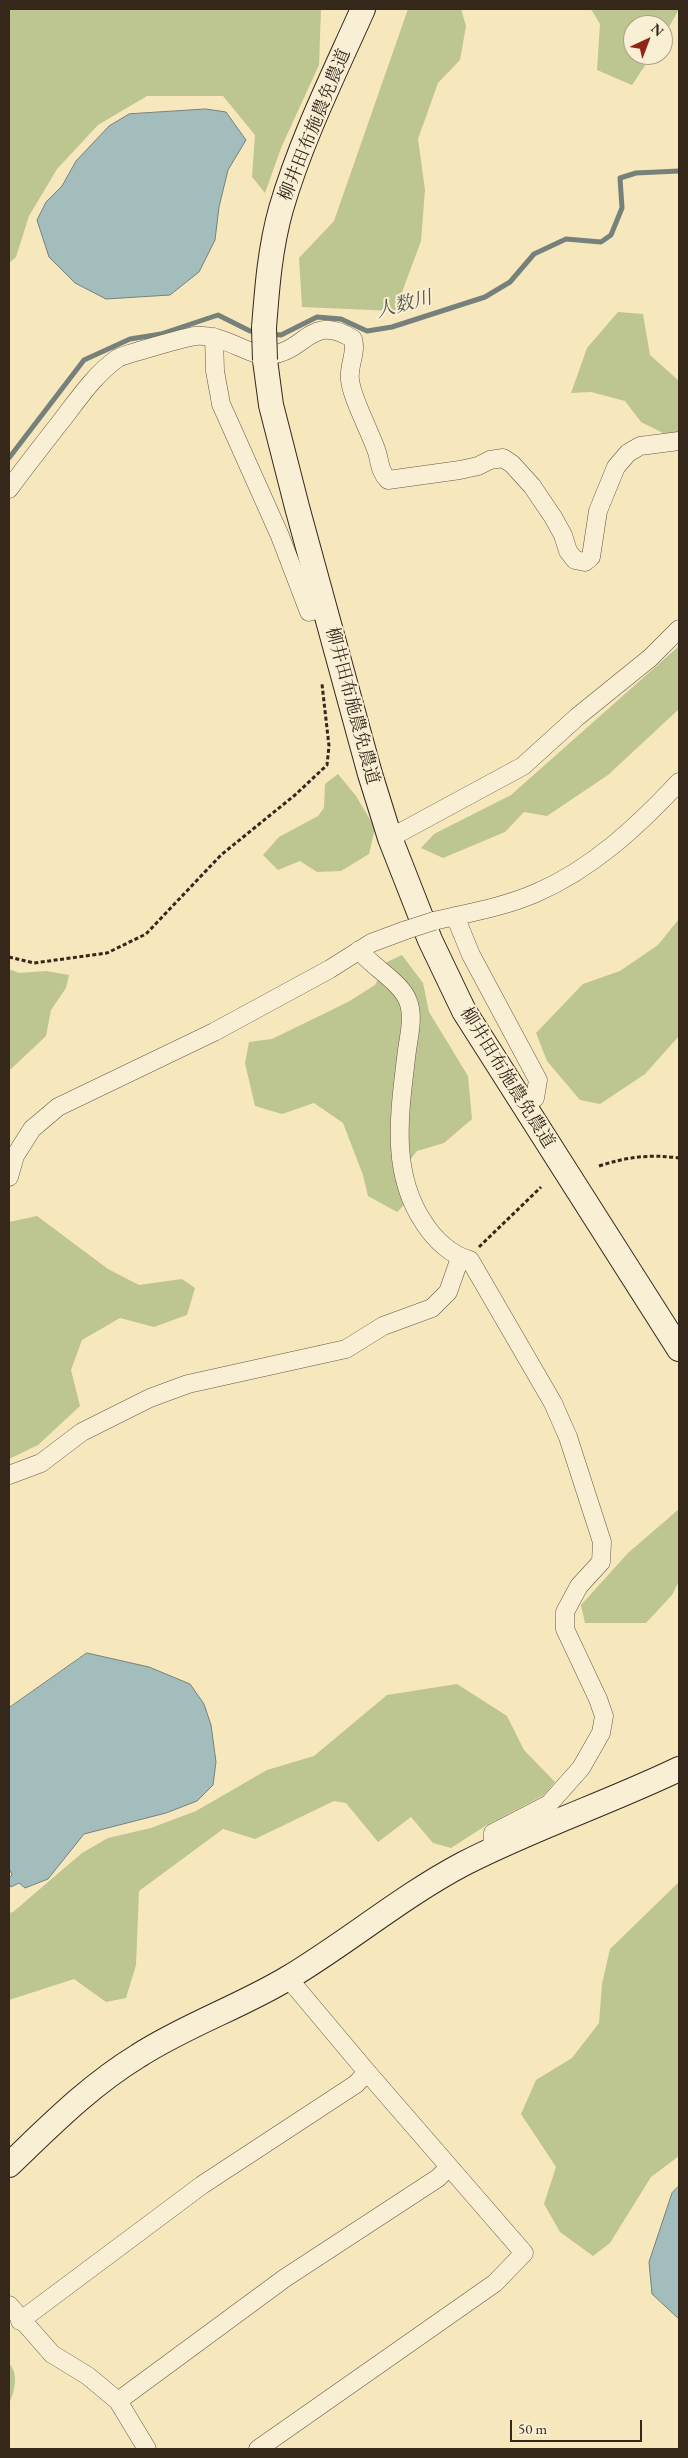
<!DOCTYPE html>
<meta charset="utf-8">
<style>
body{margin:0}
#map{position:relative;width:688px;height:2458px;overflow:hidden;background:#f6e7bd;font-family:"EB Garamond",serif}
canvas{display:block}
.frame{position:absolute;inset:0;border:10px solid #36271b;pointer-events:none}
.north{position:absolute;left:623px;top:15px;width:50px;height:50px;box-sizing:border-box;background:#f9efd4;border:1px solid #ab9f8a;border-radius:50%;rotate:43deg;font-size:14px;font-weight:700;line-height:20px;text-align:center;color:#36271b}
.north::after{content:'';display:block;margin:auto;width:18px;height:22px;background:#8f2418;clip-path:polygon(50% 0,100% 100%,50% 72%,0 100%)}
.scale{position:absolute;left:510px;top:2420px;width:132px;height:22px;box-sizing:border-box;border:2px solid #36271b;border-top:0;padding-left:6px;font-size:15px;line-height:18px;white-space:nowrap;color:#36271b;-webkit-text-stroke:4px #f9efd4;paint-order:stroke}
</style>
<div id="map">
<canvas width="688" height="2458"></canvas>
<div class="frame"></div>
<div class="north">N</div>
<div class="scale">50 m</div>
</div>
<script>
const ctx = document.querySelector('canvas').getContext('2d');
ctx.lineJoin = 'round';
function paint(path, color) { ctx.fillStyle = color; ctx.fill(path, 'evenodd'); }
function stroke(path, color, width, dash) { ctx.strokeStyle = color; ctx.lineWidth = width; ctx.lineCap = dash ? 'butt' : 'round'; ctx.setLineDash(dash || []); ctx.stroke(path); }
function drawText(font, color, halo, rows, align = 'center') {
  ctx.font = font + ' "EB Garamond","Noto Serif JP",serif'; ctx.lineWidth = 4; ctx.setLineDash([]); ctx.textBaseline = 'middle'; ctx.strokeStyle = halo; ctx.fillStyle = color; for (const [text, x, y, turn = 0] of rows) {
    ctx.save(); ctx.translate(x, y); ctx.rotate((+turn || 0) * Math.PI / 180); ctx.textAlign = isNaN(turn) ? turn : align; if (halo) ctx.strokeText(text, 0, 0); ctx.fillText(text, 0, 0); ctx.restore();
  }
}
paint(new Path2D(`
 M9,9H321L319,65L281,148L265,193L252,177L255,135L223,96H147L98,125L57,169L29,216L16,257L9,263Z
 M408,9H461L466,26L460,60L438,83L418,139L425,190L421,241L395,311L302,307L299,258L334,221Z
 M591,9H679L663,38V25H633V55H652L632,85L597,70L600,24Z
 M618,312L643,314L650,355L679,381V432L667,435L641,422L625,401L591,392L571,393L587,348Z
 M679,646V709L608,775L547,816L524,812L505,832L443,858L421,848L434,834L511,795Z
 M338,774L356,796L375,828L369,854L341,871L317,872L300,861L278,870L263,855L279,837L318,816L324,808L325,784Z
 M679,919V1036L645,1074L600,1104L580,1100L547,1061L536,1033L583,984L620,971L658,945Z
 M402,955L423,983L429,1012L468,1076L472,1119L444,1143L417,1151L399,1174L404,1205L397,1212L368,1196L363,1175L343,1123L314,1103L282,1114L255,1106L245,1063L249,1042L272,1039L348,1002L375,985L387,962Z
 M9,969L19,973L46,971L69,975L66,988L51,1010L46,1036L11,1069H9Z
 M37,1216L108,1269L139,1285L182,1279L195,1288L187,1315L154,1327L120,1318L82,1340L71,1370L80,1406L38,1445L9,1459V1222Z
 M679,1509V1581L672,1595L646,1623H585L581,1605L628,1553Z
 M457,1684L507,1716L524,1750L555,1782L544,1795L485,1826L451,1848L433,1843L411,1817L378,1842L346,1803L334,1801L255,1839L223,1829L139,1891L136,1965L126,1998L106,2002L74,1979L9,2000V1913L13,1912L82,1853L108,1838L151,1828L196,1811L267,1770L314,1756L387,1695Z
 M679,1882V2156L651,2177L610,2243L593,2256L560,2232L544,2204L556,2167L521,2114L536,2080L572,2058L599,2023L602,1984L610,1949Z
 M9,2363C19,2375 15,2390 9,2404Z`), '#bdc590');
const water = new Path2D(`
 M206,109L226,112L246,140L228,170L219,207L215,240L199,272L170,295L106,299L75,283L49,257L37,220L46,202L62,186L76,161L109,126L129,114Z
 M87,1653L149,1667L190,1684L204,1704L211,1725L216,1762L213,1785L197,1801L166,1813L84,1834L48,1879L25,1888L19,1883L11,1887L9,1884V1878L12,1875L9,1868V1708Z
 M679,2186V2319L652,2294L649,2262L672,2193Z`);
paint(water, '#a2bdbc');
stroke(water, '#77817c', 1);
stroke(new Path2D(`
 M271,334L281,335L317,317L341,319L367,331L392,327L485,297L510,282L534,254L566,239L601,242L611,235L622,208L620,178L636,173L679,171
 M9,458L84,360L130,339L161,334L218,315L250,331L257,332`), '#77817c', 5);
const street = new Path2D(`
 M214,337L215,371L221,404L280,536L309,612L325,607
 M9,489C26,466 44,443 62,420C79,398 95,374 118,358C123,355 187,337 195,336C224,333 250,358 271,355C307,350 311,313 353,339C357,353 348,366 350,380C352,399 370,431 377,452C380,463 380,472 388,480L460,470L478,466L490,460L503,458L512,464L532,486L553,517L563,535L568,551L575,560L585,562L591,557L598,511L616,467L628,453L640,446L679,441
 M390,838L523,766L577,717L650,658L679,629
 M455,916L471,955L538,1080L535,1098L523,1106
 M434,921C468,913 504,907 536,893C592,869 638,826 679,782
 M359,950C372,967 401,982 408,1001C414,1016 409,1036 407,1050C400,1110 389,1171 424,1223C434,1239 452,1256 470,1260L553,1403L568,1437L602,1542L601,1562L579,1586L565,1612V1629L598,1699L604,1716L601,1733L581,1768L549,1804L493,1833L492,1850
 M9,1177L15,1156L32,1129L58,1107L214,1032L330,969L371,943L406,930
 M9,1475L41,1463L82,1432L150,1398L188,1384L346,1349L383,1326L432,1308L448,1292L460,1258
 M9,2305L52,2354L88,2376L118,2401L147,2449
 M20,2321L202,2185L356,2084L367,2072
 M118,2401L285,2278L438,2178L449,2167
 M258,2449L495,2283L524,2253L367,2072L288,1978`);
const secondary = new Path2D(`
 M264,328C267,288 270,248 281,209C301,140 334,74 363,9
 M265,360L271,405L297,507L370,774L390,838L430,940L464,1011L679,1349
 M9,2165C50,2126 89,2086 138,2056C186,2025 240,2007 288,1978C348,1942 401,1897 463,1864C533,1828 608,1803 679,1769`);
stroke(street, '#665744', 19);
stroke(secondary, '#36271b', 26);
stroke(new Path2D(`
 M9,957L34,963L107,953L146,934L221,855L295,795L327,765L329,746L322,684
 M599,1166C627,1157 649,1154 679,1158
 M479,1247L541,1187`), '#36271b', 3, [4, 2.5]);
stroke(street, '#f9efd4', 18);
stroke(secondary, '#f9efd4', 24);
const streetBridge = new Path2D(`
 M406,930L434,921`);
const secondaryBridge = new Path2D(`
 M264,328L265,360`);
stroke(streetBridge, '#665744', 19, []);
stroke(secondaryBridge, '#36271b', 26, []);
stroke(streetBridge, '#f9efd4', 18);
stroke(secondaryBridge, '#f9efd4', 24);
drawText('18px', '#36271b', '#f9efd4', [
 ["柳井田布施農免農道",315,125,-68],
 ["柳井田布施農免農道",352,706,75],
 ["柳井田布施農免農道",507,1078,58]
]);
drawText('italic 19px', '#56544b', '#f9efd4', [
 ["人数川",404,305,-15]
]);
</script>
